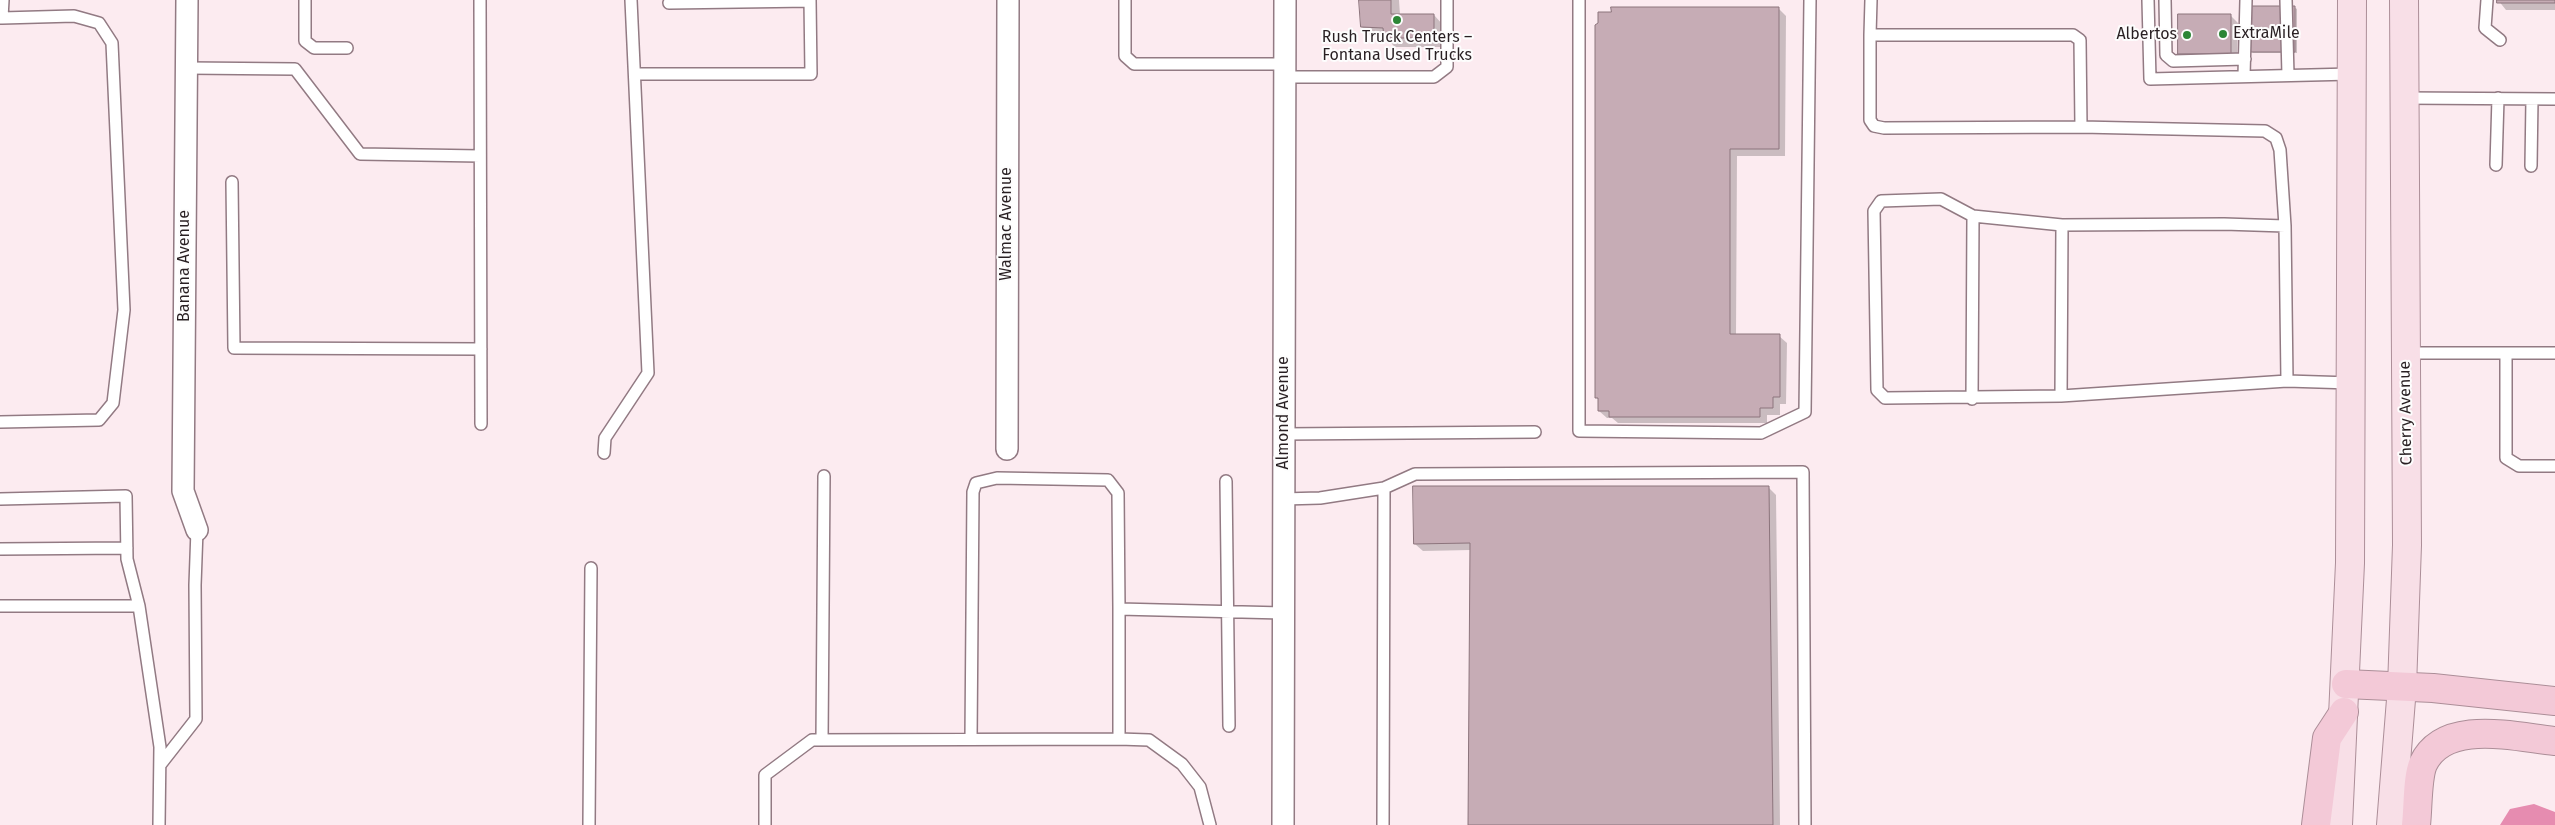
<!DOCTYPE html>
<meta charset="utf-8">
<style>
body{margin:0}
canvas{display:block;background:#fcebf0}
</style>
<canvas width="2555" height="825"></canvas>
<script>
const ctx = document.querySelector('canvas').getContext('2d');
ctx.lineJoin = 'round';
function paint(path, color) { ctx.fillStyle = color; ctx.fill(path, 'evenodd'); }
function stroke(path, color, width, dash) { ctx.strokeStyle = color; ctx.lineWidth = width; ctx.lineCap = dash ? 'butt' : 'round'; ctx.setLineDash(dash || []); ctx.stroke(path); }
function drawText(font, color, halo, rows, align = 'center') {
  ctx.font = font + ' "Fira Sans",sans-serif'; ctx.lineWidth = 4; ctx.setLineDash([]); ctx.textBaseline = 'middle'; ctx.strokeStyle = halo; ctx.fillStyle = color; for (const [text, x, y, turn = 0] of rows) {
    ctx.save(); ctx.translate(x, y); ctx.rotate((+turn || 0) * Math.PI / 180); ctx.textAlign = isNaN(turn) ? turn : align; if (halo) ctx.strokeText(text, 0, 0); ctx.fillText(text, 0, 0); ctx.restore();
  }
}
paint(new Path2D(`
 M2534,804L2555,812V825H2500L2510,809Z`), '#e68cb0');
paint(new Path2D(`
 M1360,0H1399L1400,15H1434L1443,25V47H1395L1385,37H1372L1362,27Z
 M2498,0H2555V10H2506Z
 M2294,7L2297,9V53H2253L2251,51Z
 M1778,8L1786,16L1785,156H1737L1736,336H1779L1787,343L1786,404H1780V415H1767V423H1618L1612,418H1607L1599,411V400L1596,397Z
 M2230,15L2238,23L2237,61H2187L2179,53Z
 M1768,487L1776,495L1780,825H1469L1471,550L1423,551L1415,544Z`), '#0003');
const building = new Path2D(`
 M1359,0H1391V14H1434V38H1384L1383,28L1361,27Z
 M2497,0H2555V3H2497Z
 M2250,6H2295V52H2250Z
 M1611,7H1779V149H1730V334H1780V397H1773V408H1760V417H1609V411H1598V398H1595V25L1598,23V12H1611Z
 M2178,14H2231V54H2178Z
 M1413,486H1769L1773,825H1468L1470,543L1414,544Z`);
paint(building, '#c6acb5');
stroke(building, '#8c747c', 1);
const lane = new Path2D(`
 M305,0V41L314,48H347
 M480,0L481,424
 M1125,0V56L1134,64H1285
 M1579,0V431L1761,433L1805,412L1810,0
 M1871,0L1870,35H2073L2080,40L2081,127L2265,131L2276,138L2280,150L2285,226
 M2148,0L2150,79L2351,74
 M2165,0L2166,55L2173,61L2245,59
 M2286,0L2288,75
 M2487,0L2485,28L2500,40
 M669,3L810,1
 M0,18H2L3,0
 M1870,35V120L1874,126L1884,128L2081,127
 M187,68L295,69L360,154L480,156
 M635,74H811L810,0
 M2244,76L2246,0
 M1285,77H1434L1447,67V0
 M2404,98L2555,99
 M2496,165L2498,98
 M2531,166L2532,99
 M232,182L234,348L481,349
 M2406,353H2555
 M2506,353V458L2519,466H2555
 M2287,381L2285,226L2224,224L2062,225L1973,216L1941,199L1881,201L1874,211L1877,390L1885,398L2061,396L2287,381L2351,383
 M2061,396L2062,225
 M1972,399L1973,216
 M0,422L99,420L113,403L124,310L112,43L99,23L74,16L2,18
 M1284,434L1535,432
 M604,453L605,438L648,373L631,0
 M1226,481L1229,726
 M0,499L126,496L127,559L139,606L160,747L159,825
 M1283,499L1320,498L1384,488L1415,474L1803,472L1805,825
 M0,549L127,548
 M0,606H139
 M971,739L973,492L976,483L997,478L1108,480L1118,493L1119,609
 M1119,739V609L1283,613
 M822,740L824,476
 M160,765L196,719L195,585L197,530
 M589,825L591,568
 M765,825V775L812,740L1119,739L1149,740L1182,764L1200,787L1210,825
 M1383,825L1384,488`);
const street = new Path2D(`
 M187,0L183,491L197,530
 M1007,449L1008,0
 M1283,825L1285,0`);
const primary = new Path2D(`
 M2338,825L2350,563L2352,0
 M2391,825L2402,687L2407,545L2404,0`);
const highway = new Path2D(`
 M2346,684L2433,688L2555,701
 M2316,825L2327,738L2344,712
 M2416,825C2418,809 2417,778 2423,764C2444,718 2515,737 2555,741`);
stroke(lane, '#927a83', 14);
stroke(street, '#927a83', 24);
stroke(primary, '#ac8e98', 30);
stroke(highway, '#ac8e98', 30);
stroke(lane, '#fff', 11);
stroke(street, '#fff', 21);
stroke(primary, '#f8dfe7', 28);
stroke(highway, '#f3c9d7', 28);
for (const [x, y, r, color] of [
 [1397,20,5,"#2c8636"],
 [2223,34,5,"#2c8636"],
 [2187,35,5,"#2c8636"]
]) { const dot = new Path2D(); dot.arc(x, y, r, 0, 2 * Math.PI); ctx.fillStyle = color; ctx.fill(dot); stroke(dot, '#fdfdfd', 2); }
drawText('16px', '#281f22', '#fdfdfd', [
 ["ExtraMile",2233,34],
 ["Albertos",2177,35,"right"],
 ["Rush Truck Centers –",1397,38,"center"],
 ["Fontana Used Trucks",1397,56,"center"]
], 'left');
drawText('16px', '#281f22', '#fdfdfd', [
 ["Walmac Avenue",1007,224,-90],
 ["Banana Avenue",185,266,-90],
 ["Almond Avenue",1284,413,-90],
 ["Cherry Avenue",2406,413,-91]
]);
</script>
